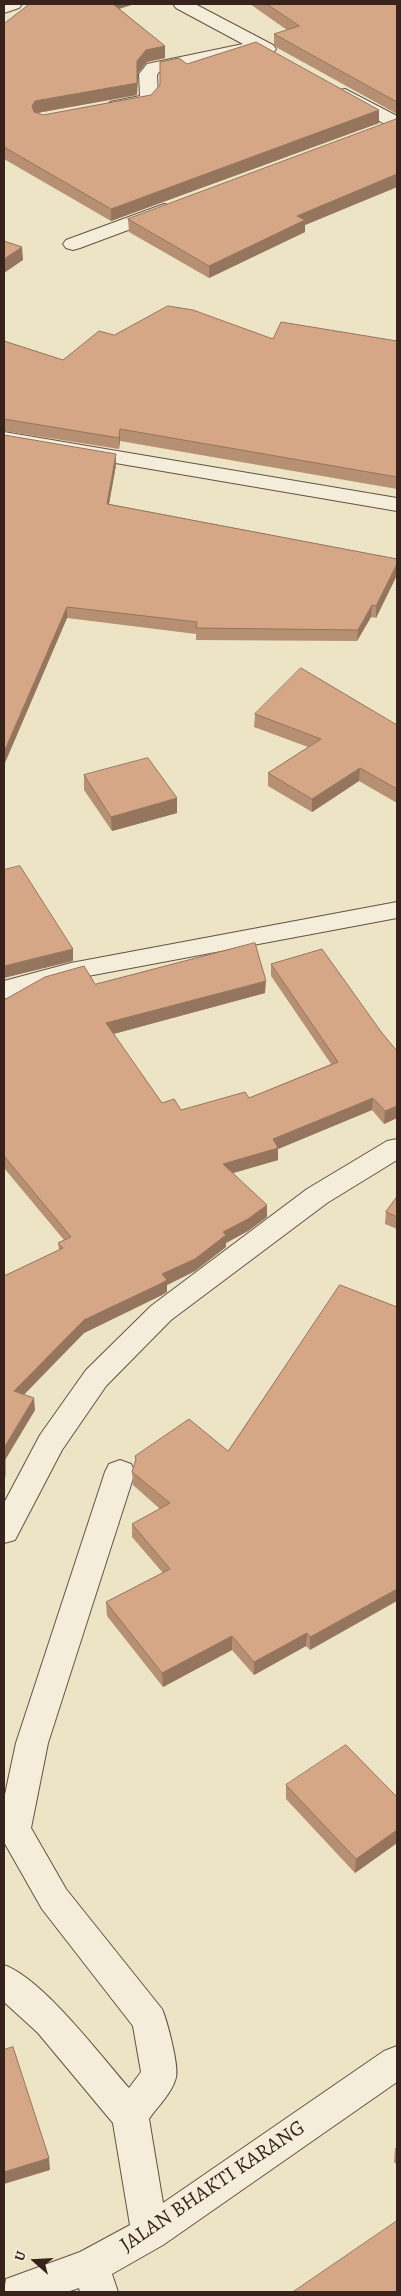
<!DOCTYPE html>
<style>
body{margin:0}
#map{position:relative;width:401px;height:2296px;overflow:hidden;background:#ede4c5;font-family:Alegreya,serif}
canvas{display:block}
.frame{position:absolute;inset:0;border:5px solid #37231c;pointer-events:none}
.north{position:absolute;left:10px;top:2236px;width:50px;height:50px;-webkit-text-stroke:4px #f3edd9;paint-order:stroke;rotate:289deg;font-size:14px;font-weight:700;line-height:20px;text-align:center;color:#37231c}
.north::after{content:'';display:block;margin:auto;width:18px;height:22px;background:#37231c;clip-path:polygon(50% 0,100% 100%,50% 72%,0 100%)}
</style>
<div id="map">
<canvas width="401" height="2296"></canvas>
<div class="frame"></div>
<div class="north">U</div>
</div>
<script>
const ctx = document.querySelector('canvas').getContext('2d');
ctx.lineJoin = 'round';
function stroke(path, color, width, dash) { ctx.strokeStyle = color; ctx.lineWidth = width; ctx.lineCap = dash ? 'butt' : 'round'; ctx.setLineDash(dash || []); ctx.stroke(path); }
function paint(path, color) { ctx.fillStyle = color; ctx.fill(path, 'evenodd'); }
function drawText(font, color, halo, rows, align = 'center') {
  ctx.font = font + ' Alegreya,serif'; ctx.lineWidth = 5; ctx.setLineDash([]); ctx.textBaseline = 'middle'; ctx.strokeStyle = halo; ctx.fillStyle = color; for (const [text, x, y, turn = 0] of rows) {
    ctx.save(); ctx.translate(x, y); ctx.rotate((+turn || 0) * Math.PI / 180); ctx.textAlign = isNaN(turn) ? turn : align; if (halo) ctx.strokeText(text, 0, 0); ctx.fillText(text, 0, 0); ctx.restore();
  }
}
const minor = new Path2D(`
 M4,4H22L19,8L4,13Z
 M173,4H195L273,45L276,49L273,53L267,54L257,51L159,72L157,75L158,97C150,109 123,113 110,110L107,106L110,102L140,96L139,74L147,64L243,44L176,8Z
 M345,89L397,116V128L390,127L339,98L336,94L339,90Z
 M164,204L171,206L174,210L171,214L80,248L73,250L66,248L63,244L66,240Z
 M397,902V918L72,979L4,999V981L71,963Z
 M397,1139V1160L327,1203L171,1320L106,1386L62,1450L15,1540L4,1543V1503L40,1435L86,1370L151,1306L307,1189L387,1141Z
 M120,1460L131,1464L135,1472L48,1743L31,1828L66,1889L162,2009C167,2020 179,2066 176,2077C173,2092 157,2107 149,2119L163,2203L384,2051L397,2046V2082L163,2245L112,2274L118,2292H80L79,2288L67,2292H4L6,2279L80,2252L130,2225L113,2123L38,2033L4,2002V1965C43,1979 100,2055 129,2088L141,2072L133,2026L42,1909L4,1842V1799L16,1743L105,1472L109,1464Z`);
const tertiary = new Path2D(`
 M4,432L397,498V511L4,444Z`);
stroke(minor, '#645346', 2);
stroke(tertiary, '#645346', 2);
paint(minor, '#f3edd9');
paint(tertiary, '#f3edd9');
paint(new Path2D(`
 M30,4H134L119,9L165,46V58L147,62L138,73L137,95L38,113L43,115L151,95L187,64L379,123L111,221L4,159V24Z
 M250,4H397V114L274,46V34L287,30Z
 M397,119V187L305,225V232L209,278L129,232L128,219Z
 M114,335L397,341V489L120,441L119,449L4,431V341L63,360Z
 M116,465L109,504L397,559V575L376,618L371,617L357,641L196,640V634L67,618L4,765Z
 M255,714L397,725V803L359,781L312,812L268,786V773L308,747L254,727Z
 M84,775L177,813L112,831L84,790Z
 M271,964L382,1033L397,1051V1118L384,1124L372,1110L278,1149V1160L233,1173L267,1217L248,1231L226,1243V1247L195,1271L167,1285V1292L162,1295L84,1333L24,1394L35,1410L5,1460V1488L4,1492V1276L59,1250L58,1243L64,1240L4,1168V1000L95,984L265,993L113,1034L162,1103L181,1110L249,1098L331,1064L271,976Z
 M397,1197V1229L385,1224L386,1212Z
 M340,1285L310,1650L306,1646L254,1675L232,1650L163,1687L107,1616L106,1602L163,1573L132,1537V1524L160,1509L133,1485L132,1472L136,1462L135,1456L228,1451Z
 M286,1785L397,1797V1843L355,1873L286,1799Z
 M397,2147V2165L394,2162L395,2148Z`), '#b79073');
paint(new Path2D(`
 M109,4H134L109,12Z
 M165,46V58L147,62L138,73L137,95L36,113L32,118V106L35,101L137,61L146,50Z
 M379,110V123L111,221V209Z
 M397,174V187L305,225V232L209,278V266L297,216Z
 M22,247L23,260L4,273V259Z
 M120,429V441L119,449V438Z
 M116,454V465L107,515V504Z
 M397,564V575L376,618V606Z
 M372,605L371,617L357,641L358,630Z
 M67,607V618L4,765V752Z
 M360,768L359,781L312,812V799Z
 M177,798V813L112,831L111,817Z
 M73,949V961L4,978V966Z
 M266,981L265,993L106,1036V1023Z
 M373,1098L372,1110L278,1149V1160L223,1176V1164L273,1139Z
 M397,1106V1118L384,1124L385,1111Z
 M267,1205V1217L248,1231L226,1243V1247L195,1271L167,1285V1292L162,1295L84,1333L15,1404L14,1391L84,1320L162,1274L223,1232Z
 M34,1398L35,1410L5,1460V1488L4,1492V1448Z
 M397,1589V1601L310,1650V1637Z
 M307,1633L306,1646L254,1675V1662Z
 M232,1636V1650L163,1687L162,1673Z
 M397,1830V1843L355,1873L356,1859Z
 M49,2158L50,2170L4,2184V2172Z`), '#95755e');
const building = new Path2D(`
 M30,4H113L165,46L146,50L137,61V83L35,101L32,106L34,112L43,115L151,95L160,85V62L179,58L187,64L256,42L379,110L111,209L4,147V24Z
 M267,4H397V102L274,34L299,26Z
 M397,119V174L297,216L305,220L209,266L128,219Z
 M4,241L22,247L4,259Z
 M168,306L193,310L273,339L281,322L397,341V477L120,429L119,438L4,419V341L63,360L99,331L114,335Z
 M4,435L116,454L107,504L397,559V564L376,606L372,605L358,630L196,628L197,622L67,607L4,752Z
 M301,668L397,725V789L360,768L312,799L268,773L321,739L255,714Z
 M148,758L177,798L111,817L84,775Z
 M20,866L73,949L4,966V870Z
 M255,943L266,981L106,1023L162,1103L174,1099L181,1110L245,1092L249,1098L338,1062L271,964L322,949L382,1033L397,1051V1106L385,1111L373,1098L273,1139L278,1148L223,1164L267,1205L248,1219L223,1232L226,1235L195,1259L162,1274L167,1280L162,1283L84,1320L14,1391L34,1398L4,1448V1276L63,1248L58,1243L71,1237L4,1156V1000L45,977L84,966L95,984Z
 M397,1197V1217L386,1212Z
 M340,1285L397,1307V1589L310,1637L307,1633L254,1662L232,1636L162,1673L106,1602L170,1569L132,1524L170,1503L132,1472L136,1459L135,1456L189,1419L228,1451Z
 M4,1456H5V1476L4,1478Z
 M346,1745L397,1797V1830L356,1859L286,1785Z
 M13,2047L49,2158L4,2172V2050Z
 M397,2221V2292H293Z`);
paint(building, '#d5a786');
stroke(building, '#95755e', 1);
drawText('21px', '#37231c', '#f3edd9', [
 ["JALAN BHAKTI KARANG",213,2187,-34]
]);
</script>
